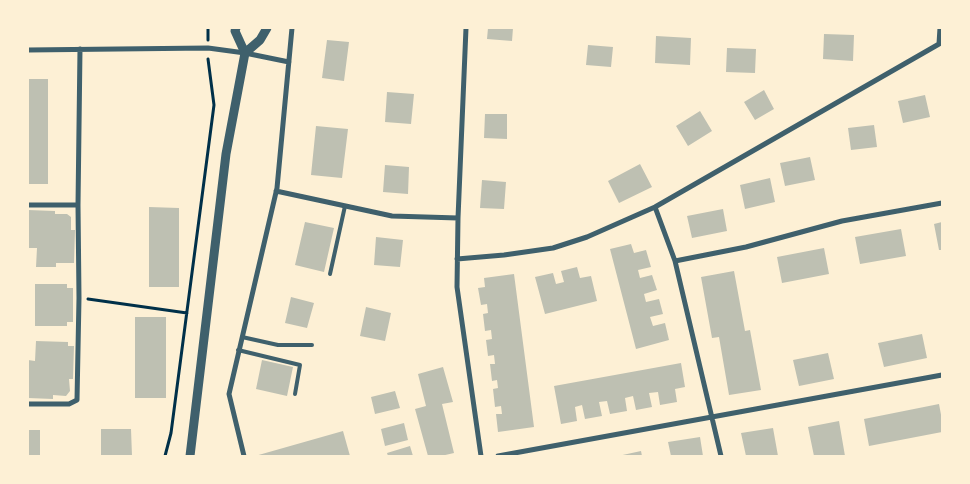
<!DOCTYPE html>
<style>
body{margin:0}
#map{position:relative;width:970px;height:484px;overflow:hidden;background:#fdf0d5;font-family:"DejaVu Sans",sans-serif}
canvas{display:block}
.frame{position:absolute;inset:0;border:29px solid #fdf0d5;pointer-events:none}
</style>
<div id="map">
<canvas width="970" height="484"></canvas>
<div class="frame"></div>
</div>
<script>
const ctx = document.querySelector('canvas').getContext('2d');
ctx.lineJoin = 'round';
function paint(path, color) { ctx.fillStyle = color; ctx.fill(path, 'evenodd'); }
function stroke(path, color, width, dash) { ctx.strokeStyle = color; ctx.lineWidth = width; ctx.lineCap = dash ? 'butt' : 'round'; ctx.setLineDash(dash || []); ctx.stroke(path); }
paint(new Path2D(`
 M488,28H513L512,41L487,39Z
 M824,34L854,35L853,61L823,59Z
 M656,36L691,38L690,65L655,63Z
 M327,40L349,42L344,81L322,78Z
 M588,45L613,47L611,67L586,65Z
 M727,48L756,49L755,73L726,72Z
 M28,79H48V184H28Z
 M764,90L774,109L755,120L744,102Z
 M387,92L414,94L411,124L385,122Z
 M925,95L930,117L903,123L898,101Z
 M700,111L712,131L688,146L676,126Z
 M485,114H507V139L484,138Z
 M874,125L877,147L851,150L848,128Z
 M316,126L348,129L342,178L311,175Z
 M810,157L815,180L785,186L780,163Z
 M640,164L652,187L619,203L608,181Z
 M385,165L409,167L408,194L383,192Z
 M770,178L775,202L745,209L740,185Z
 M482,180L506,182L504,209L480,208Z
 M149,207L179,208V287H149Z
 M723,209L727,231L692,238L687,216Z
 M28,210L55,211V214H67L71,217V230H75L74,263H56V267H36L37,248H28Z
 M305,222L334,228L324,272L295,265Z
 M942,222V250H939L934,224Z
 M901,229L906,256L860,264L855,237Z
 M376,237L403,240L400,267L374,265Z
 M631,244L634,253L646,250L651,267L638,270L640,278L652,275L657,290L644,294L646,302L659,299L663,314L650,317L653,326L665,323L669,340L636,349L610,249Z
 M824,248L829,274L782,283L777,257Z
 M577,267L580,278L591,276L597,301L545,314L535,277L553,273L556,284L564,282L561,271Z
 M734,271L745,331L750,330L761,390L729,395L719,337L712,338L701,277Z
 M514,274L534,427L498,432L496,414H502L501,406L495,407L493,389L498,388L497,380L492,381L490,364H495L494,355L488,356L486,340L492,339L491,330L485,331L483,314L488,313L487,304L481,305L478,288L485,287L484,278Z
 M35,284H67V288H73V322H67V326H35Z
 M291,297L314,303L307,328L285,323Z
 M366,307L391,313L385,341L360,336Z
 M135,317H166V398H135Z
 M922,334L927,358L884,367L878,343Z
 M36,341L68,342V346H74L73,379H69L70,391L66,396L53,395V399L28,398V360L35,361Z
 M828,353L834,379L799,386L793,360Z
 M262,360L293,367L287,396L256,389Z
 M681,363L685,387L675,389L677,402L660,405L658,392L649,393L652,407L636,410L633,396L625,398L627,411L610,414L607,401L599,402L602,416L585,419L582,405L575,407L577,421L561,424L554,386Z
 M443,367L453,402L442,404L454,453L441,456H428L415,409L426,406L418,374Z
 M395,391L400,408L375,414L371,397Z
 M939,404L942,420V432L869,446L864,419Z
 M839,421L845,456H814L808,427Z
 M404,423L408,440L385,446L381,429Z
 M773,428L778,456H746L741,433Z
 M101,429H131L132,456H101Z
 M28,430H40V456H28Z
 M343,431L350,456H255Z
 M700,437L703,456H671L668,442Z
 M410,446L413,456H388L387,453Z
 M641,451L642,456H618Z`), '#bec0b2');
stroke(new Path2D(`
 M208,40V28
 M88,299L187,313
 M165,456L171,433L214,105L208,59`), '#003049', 3);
stroke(new Path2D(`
 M330,274L345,206
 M242,337L278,345H312
 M238,350L300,365L295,394`), '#3f606c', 4);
stroke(new Path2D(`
 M466,28L458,218L457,287L481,456
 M939,44L940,28
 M28,50L208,48L245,53L289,62
 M276,191L392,216L458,218
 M28,205H78L79,298L77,400L69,404H28
 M78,205L80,49
 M655,207L675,261L721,456
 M457,259L504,255L553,248L587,237L655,207L939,44
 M675,261L746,247L842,221L942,203
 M244,456L229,394L277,188L292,28
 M498,456L942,375`), '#3f606c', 5);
stroke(new Path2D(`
 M245,53L260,40L267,28
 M190,456L226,154L245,53L235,31L236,28`), '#3f606c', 9);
</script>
